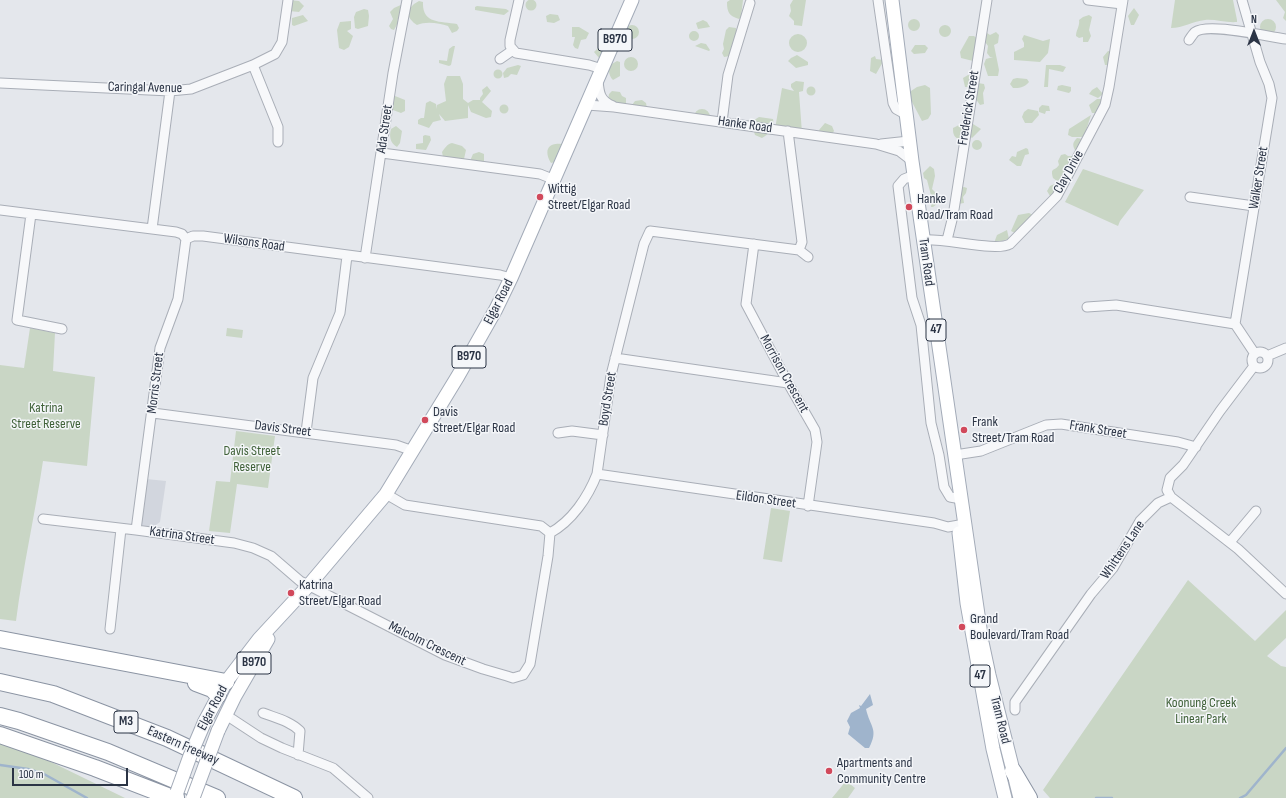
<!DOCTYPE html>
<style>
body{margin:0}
#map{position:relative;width:1286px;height:798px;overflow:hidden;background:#e4e7ec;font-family:"Sofia Sans Condensed",sans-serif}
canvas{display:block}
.north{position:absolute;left:1234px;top:12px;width:40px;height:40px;-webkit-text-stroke:3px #f4f6f9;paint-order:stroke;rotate:0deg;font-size:11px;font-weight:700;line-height:16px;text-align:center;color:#2b3445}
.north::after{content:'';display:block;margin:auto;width:14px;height:18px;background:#2b3445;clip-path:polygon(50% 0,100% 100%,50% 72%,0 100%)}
.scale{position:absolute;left:12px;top:768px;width:116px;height:18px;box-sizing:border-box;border:2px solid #2b3445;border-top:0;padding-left:5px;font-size:12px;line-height:14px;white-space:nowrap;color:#2b3445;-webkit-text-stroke:3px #f4f6f9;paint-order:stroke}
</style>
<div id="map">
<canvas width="1286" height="798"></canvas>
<div class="north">N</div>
<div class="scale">100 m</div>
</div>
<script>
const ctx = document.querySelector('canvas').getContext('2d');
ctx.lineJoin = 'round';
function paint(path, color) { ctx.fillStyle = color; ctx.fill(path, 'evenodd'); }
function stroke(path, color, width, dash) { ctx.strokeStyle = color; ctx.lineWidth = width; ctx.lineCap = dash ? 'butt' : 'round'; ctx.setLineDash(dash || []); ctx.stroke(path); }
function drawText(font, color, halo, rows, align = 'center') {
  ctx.font = font + ' "Sofia Sans Condensed",sans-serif'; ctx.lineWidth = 3; ctx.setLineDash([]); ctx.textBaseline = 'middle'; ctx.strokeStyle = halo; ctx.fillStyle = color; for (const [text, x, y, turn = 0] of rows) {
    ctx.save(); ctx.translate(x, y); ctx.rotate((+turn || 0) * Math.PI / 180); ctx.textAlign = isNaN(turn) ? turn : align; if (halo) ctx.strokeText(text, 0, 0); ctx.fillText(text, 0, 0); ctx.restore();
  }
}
paint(new Path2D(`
 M146,479L166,481L160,522L153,527L140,525Z`), '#d2d6de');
paint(new Path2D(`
 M525.5 5a5.5 5.5 0 1 1 11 0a5.5 5.5 0 1 1-11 0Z
 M289,0L299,1L304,6L299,12L289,11Z
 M730,0H743L741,17L739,19C729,16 727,12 727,2Z
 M793,0H806L802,26L794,25V21L789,16L791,11L790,5Z
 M1175,0H1233L1237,20V22C1226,23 1215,19 1205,20C1193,21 1183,28 1171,28Z
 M1276,0H1286V21L1283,18L1285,12Z
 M419,1L423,2C422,24 440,21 457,24L459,28L457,31L452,33L448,26C439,23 426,21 417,25C412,22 408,17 407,11L414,4Z
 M403,4L401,19L397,20L399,21L394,30L391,29L389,26L393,19L390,12L394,8Z
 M477,6L506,9L509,11L504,15L475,10V7Z
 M1134,8L1139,15L1134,25H1131L1128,16Z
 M364,9L368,10L369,16L368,26L358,29L355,28L354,17L356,12Z
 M550,14L558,15L560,20L554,23L547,22L546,16Z
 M303,15L308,21L294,26L292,25V18Z
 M1089,15L1092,17L1089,30L1091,36L1088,42H1083V37L1079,38L1076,36C1076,30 1080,26 1079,20L1083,17Z
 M908 25a6 6 0 1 1 12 0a6 6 0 1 1-12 0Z
 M1260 27a8 8 0 1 1 16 0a8 8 0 1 1-16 0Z
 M703,20L707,22L710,27L698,29L696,23Z
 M351,21V29L347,31L353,36L349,47L344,50L339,48L337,30L340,22Z
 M939 31a6 6 0 1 1 12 0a6 6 0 1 1-12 0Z
 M625 32a7 7 0 1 1 14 0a7 7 0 1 1-14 0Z
 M572,27H579L589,33L586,39L581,40L578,49L575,48L573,45L575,37H572Z
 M729,27L736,28V39L730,56L724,57L722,53L724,49L723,44L726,30Z
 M689 36a5 5 0 1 1 10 0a5 5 0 1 1-10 0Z
 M996,32L999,35L998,43L994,45L999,70L998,76H988L984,64L986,59L993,57H990L987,53L988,46L983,39L987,33L990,35Z
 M789 43a9 9 0 1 1 18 0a9 9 0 1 1-18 0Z
 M1024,35L1043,41L1050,39L1048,53L1040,62L1014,60V52L1024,47V43L1022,39Z
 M969,36H974L978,39L973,61L961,58L960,52Z
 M605,38H608L609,49L599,58L594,52L599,47L600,41Z
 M701,43L706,44L710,50L709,51L695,46Z
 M915,45H925L928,48L925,53L914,54L911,51Z
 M453,46H455L451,65L449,66L439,63V60L447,61L449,49Z
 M1108,51L1113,52L1111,65H1105L1103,57Z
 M797,55L808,62V65L796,68L788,61L791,58Z
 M875,56L876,59L884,60L876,74L870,71L871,58Z
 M624 64a7 7 0 1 1 14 0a7 7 0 1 1-14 0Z
 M617,61L620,62V76L613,80C609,76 608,70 610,65Z
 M518,65L521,66L517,75L511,74L508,77L504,78L503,73L507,68Z
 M1046,65H1060L1066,67L1063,72L1049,69L1048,87H1044Z
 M493.5 74a4.5 4.5 0 1 1 9 0a4.5 4.5 0 1 1-9 0Z
 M968,75L974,76L971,87H965L963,78Z
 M447,76H460L463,84V99L468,103L473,100H480V98L483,94L482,90L487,86L491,91L482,102L492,111L491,117L486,118L471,112L468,105V118L445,121L439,114L441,120L433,122L429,128L418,124V120L421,118H424L426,103L430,101L436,104L437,109V105L446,101L444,84Z
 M1017,78L1027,79L1029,82C1024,88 1019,88 1013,88L1010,84L1013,79Z
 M796,81L804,82L803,91L799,92L802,133L775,129L782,88L794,91L791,87V84Z
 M978,83L984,84L985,88L983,93L984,104L980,105L975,98Z
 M925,85L930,88L931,114L928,119L922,121L911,100V91L917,87Z
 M1062,85L1071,87V91L1069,93L1057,90L1058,86Z
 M806.5 91a4.5 4.5 0 1 1 9 0a4.5 4.5 0 1 1-9 0Z
 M1097,87L1103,94L1098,98L1089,94L1092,90Z
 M612,91L620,92L622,96L626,98V107L608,100L609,94Z
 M395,96L405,100V111L401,113L393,110L391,99Z
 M1097,99H1101L1103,102L1096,113H1092L1089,105Z
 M642,100L646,103L647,108L632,105L635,101Z
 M499.5 109a4.5 4.5 0 1 1 9 0a4.5 4.5 0 1 1-9 0Z
 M1042,105L1049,106L1050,111H1046L1045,114L1039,112V108Z
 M1028,109L1038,111L1039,115L1032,123H1025L1022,117L1024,112Z
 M694 117a8 8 0 1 1 16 0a8 8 0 1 1-16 0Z
 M1091,115L1084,137H1072L1068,135L1069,129Z
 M759,117L773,119C775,128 770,134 762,138L755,135L751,122Z
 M825,123L832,126L834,131L832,134L823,136L819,130Z
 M973,124L981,129L972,138L967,134L969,125Z
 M959,125H962L964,136L960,140C954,137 953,135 953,128Z
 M396,126L402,131L400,143L397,147C390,143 389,136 391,129Z
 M425,135L430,136L431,140L426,150L416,149V144L423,143V136Z
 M1077,138L1083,139L1080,152L1075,150C1072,145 1073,142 1077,138Z
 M972 145a5 5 0 1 1 10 0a5 5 0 1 1-10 0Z
 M564,141L555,162L551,163C544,152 547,142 561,144Z
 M452,143L462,146L466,150L464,159L460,163L443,157L442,152C445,148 447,144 452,143Z
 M1026,148L1028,149L1029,154L1025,155L1021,166H1017L1009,160L1012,156L1016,157L1017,152Z
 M479,152L484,154V163L470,161L473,154Z
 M1065,154L1068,156H1073L1062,179L1057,181L1053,178C1050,167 1054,172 1059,165L1058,161L1061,155Z
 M930,166L934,169L935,176L932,189L935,192L937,204L933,207H931L932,199L927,180L924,178L923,173Z
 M1083,169L1144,190L1120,221L1118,226L1065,202Z
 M1059,182L1062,183L1052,196H1050L1047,191L1050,186Z
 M964,187L967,188L966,193L963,197L964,203L958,204L960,188Z
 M1029,213L1033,215L1017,234L1011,231L1018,215Z
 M1007,230L1009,239L994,243L997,235Z
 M30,328L55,333L53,371L95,377L87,466L43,461C35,514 23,567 16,621L0,619V365L24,368Z
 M227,328L243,330L242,338L226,336Z
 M236,431L275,436L268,488L237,484L230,533L209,531L216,481L230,482Z
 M771,508L790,511L782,562L763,559Z
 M1188,580L1255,641L1286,610V638L1267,656L1281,666L1286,667V798H1050L1043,790Z
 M0,739L10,742L125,798H0Z
 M846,781L855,788L848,798H832Z`), '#c9d6c5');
paint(new Path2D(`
 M870,694L873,705L866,709C870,727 879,729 869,748H865L848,734L850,727L847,721L851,713L860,708L859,705L861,706Z`), '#9fb4cc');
stroke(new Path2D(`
 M0,765L28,769L44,774L87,798
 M1096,798H1112
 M1240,798L1246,795L1286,748`), '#9fb4cc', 2.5);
const street = new Path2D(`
 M519,0L510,40V46L516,53L589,65L602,69
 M878,0L893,103L896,109L905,114
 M1088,0L1122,4
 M1242,0L1260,62L1269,84L1272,98L1235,324L1255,354
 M1189,40C1191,37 1193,34 1195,32C1208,22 1268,37 1286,39
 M500,59L513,50
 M253,65L278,127V142
 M598,80C599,93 600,101 613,106
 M0,83L170,91L191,89L253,65L275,54L282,42L288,0
 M587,105L614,107L876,144L899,151L912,161
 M722,122L728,75L750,3
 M788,131L802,242L799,250L808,257
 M881,144L909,141
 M382,153L540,174L555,180
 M914,175L904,179L898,186L912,298L921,325L931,423L939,455L944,487L950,497L961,499
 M1190,197L1254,206
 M0,210L176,232L182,234L186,239L193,236H203L500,275L511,278
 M31,214L17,320L62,329
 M152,229L170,91
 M923,240C945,238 996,252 1010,244L1057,196L1105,105L1109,87L1123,0
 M947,240L953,216L987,0
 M754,244L746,304L788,383L815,430L817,442L808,506
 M365,258L393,73L407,0
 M1087,307L1116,305L1235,324
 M1252 360a8 8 0 1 1 16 0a8 8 0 1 1-16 0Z
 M1267,356L1286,348
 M615,358L788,383
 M153,413L396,445L413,451
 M306,432L313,378L340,313L347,256
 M558,433L572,431L603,435
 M955,455L981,451L1046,425L1061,424L1178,442L1196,447
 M597,474L934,523L948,527L959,525
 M386,494L405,505L541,526L550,533
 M1171,497L1238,549L1286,594
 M43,519L136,530L234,543L253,548L271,556L300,581L445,655L483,669L507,676L513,678L523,675L530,664L548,556L550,533
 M136,530L160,348L178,299L186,239
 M550,533C572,521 588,497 597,474L611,375L644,244L650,231L799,250
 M1230,542L1256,511
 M110,629L121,529
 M1015,710V702L1091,594L1113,568L1140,521L1158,503L1171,497L1167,490L1170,478L1183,465L1220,411L1254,366
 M263,713C276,718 290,721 300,731L298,755
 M226,715L261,738L282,748L333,768L368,798`);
const primary = new Path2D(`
 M892,0L912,161L982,642L989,675L1020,798
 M959,533L967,603L993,749L1005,798
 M205,721L226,682L259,639L309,585L386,494L458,376L496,309L511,278L632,0
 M218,731L235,696L268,639`);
const highway = new Path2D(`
 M0,639L226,682
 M0,682L53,694L167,738L294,798
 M196,683L212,689L218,695
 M0,716L19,721L108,752L217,798
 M0,735L95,768L170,797H176
 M1013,771L1029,798`);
stroke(street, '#a9aeb7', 11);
stroke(primary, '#a3abb8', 15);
stroke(highway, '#8b94a3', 18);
stroke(street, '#f7f8fa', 9);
stroke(primary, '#fff', 13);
stroke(highway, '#fff', 16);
const primaryBridge = new Path2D(`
 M177,792L190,756L205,721
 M193,798L218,731`);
stroke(primaryBridge, '#a3abb8', 15, []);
stroke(primaryBridge, '#fff', 13);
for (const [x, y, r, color] of [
 [540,197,4,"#d1495b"],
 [909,207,4,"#d1495b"],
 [425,420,4,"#d1495b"],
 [964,430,4,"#d1495b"],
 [291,593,4,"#d1495b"],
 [962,627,4,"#d1495b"],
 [829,771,4,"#d1495b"]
]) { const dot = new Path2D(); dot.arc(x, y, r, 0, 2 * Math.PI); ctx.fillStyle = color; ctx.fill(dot); stroke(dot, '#f4f6f9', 1.5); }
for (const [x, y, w] of [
 [615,40,34],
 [936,330,20],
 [469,357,34],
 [254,663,34],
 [980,676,20],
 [126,722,24]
]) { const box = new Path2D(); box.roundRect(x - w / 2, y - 11, w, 22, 3); ctx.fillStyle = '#f4f6f9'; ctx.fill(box); stroke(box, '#2b3445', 1); }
drawText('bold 13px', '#2b3445', null, [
 ["B970",615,40],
 ["47",936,330],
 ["B970",469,357],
 ["B970",254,663],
 ["47",980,676],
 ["M3",126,722]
]);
drawText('14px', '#2b3445', '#f4f6f9', [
 ["Caringal Avenue",145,88,1],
 ["Frederick Street",969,108,-81],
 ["Hanke Road",745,125,8],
 ["Ada Street",385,129,-82],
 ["Clay Drive",1069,172,-61],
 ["Walker Street",1259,178,-81],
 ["Wilsons Road",254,243,8],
 ["Tram Road",926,262,82],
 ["Elgar Road",499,302,-63],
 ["Morrison Crescent",784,374,61],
 ["Morris Street",156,383,-83],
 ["Boyd Street",608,399,-81],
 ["Davis Street",283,429,7],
 ["Frank Street",1098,430,9],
 ["Eildon Street",766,500,8],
 ["Katrina Street",182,536,8],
 ["Whittens Lane",1123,550,-56],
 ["Malcolm Crescent",427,644,26],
 ["Elgar Road",213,708,-62],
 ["Tram Road",1000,720,76],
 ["Eastern Freeway",183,746,24]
]);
drawText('14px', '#2b3445', '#f4f6f9', [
 ["Wittig",548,189],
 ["Street/Elgar Road",548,205],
 ["Hanke",917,199],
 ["Road/Tram Road",917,215],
 ["Davis",433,412],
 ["Street/Elgar Road",433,428],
 ["Frank",972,422],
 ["Street/Tram Road",972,438],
 ["Katrina",299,585],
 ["Street/Elgar Road",299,601],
 ["Grand",970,619],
 ["Boulevard/Tram Road",970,635],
 ["Apartments and",837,763],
 ["Community Centre",837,779]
], 'left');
drawText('14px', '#3f6138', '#f4f6f9', [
 ["Katrina",46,408],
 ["Street Reserve",46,424],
 ["Davis Street",252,451],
 ["Reserve",252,467],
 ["Koonung Creek",1201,703],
 ["Linear Park",1201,719]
]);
</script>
